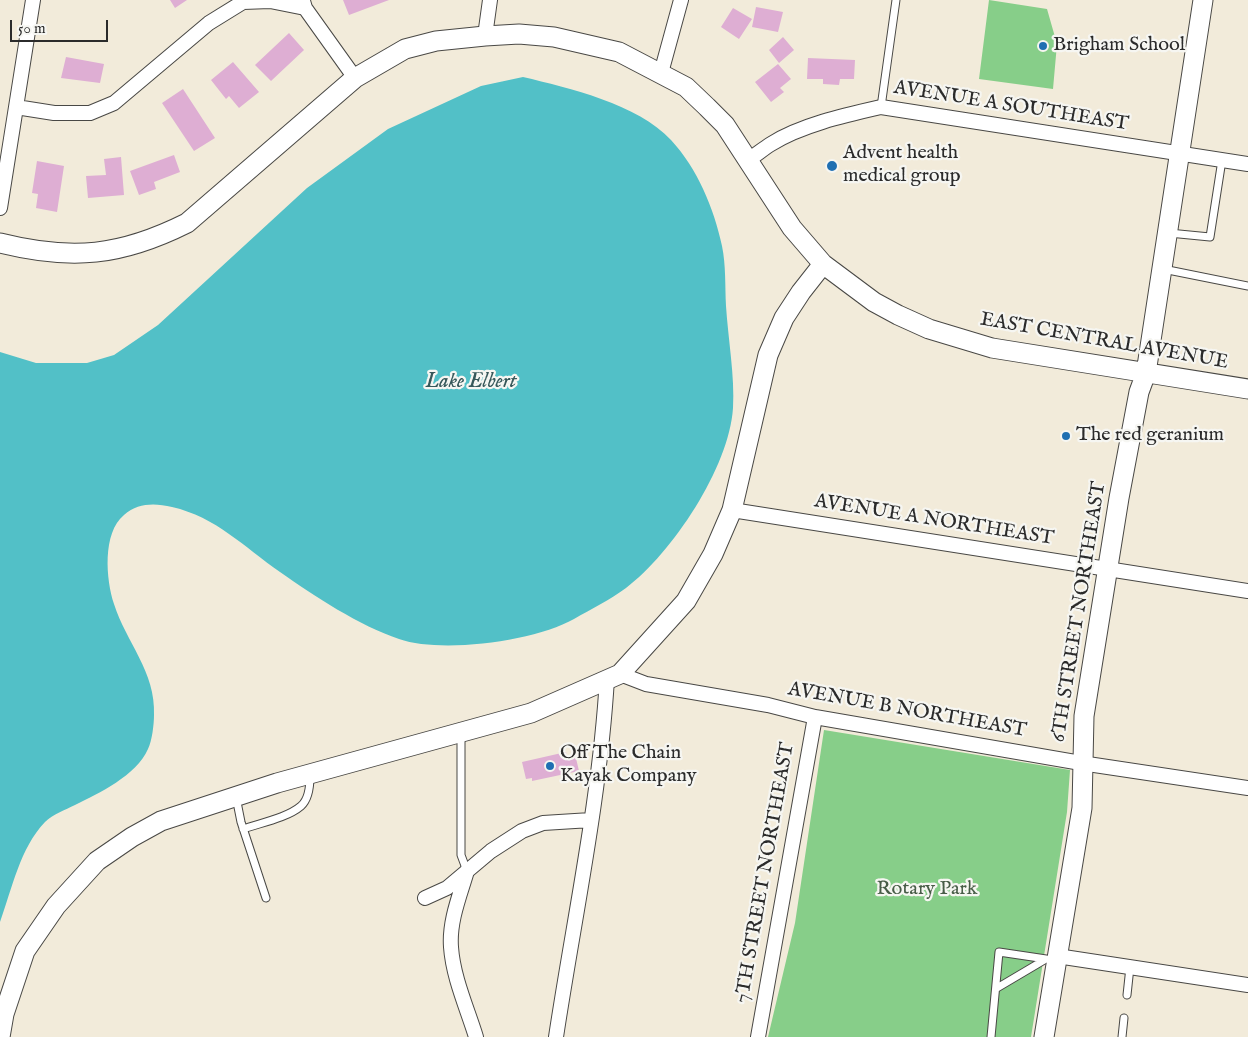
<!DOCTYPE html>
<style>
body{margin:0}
#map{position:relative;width:1248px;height:1037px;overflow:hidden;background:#f2ebda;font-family:"IM FELL English",serif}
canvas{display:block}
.scale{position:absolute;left:10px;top:20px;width:98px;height:22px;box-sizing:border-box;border:2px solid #2b2b2b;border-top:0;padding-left:6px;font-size:15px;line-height:18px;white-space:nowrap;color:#2b2b2b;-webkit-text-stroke:4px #f6f6f2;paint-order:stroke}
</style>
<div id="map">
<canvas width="1248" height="1037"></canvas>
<div class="scale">50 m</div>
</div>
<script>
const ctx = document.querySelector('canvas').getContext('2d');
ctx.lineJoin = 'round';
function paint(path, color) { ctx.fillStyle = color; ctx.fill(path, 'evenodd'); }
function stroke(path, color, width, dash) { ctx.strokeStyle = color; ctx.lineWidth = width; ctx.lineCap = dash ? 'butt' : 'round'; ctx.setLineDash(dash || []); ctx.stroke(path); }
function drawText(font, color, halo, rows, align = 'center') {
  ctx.font = font + ' "IM FELL English",serif'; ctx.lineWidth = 4.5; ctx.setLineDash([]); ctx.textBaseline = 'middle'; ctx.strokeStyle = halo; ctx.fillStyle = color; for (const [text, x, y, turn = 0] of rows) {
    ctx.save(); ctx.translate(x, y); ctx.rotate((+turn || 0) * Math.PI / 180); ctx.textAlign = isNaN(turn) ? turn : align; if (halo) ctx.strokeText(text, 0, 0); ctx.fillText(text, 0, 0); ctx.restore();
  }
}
paint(new Path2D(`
 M989,0L1047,9L1057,44L1053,89L979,79Z
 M824,730L1070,770L1067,812L1031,1037H768L795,923Z`), '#87ce89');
paint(new Path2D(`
 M523,77C569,88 638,104 671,140C697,168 714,208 722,246C726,265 725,287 726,306C728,338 735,377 733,408C729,468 672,553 626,588C610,600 591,609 574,619C535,641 442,654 399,639C360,626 314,596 280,572C244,547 216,517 172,507C154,503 138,503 124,515C102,533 106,580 114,604C126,642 156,672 154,715C154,724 152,741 148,749C136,776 99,793 75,805C65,810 53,814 45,822C20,848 12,889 0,922V352L36,363H87L114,355L158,325L307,188L388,129L481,86Z`), '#52c0c7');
paint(new Path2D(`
 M170,0H187L175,8Z
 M343,0H389L349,15Z
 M756,7L783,12L778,32L752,27Z
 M733,8L752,19L739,39L721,27Z
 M289,33L304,50L271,81L255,65Z
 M783,37L794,50L779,63L769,50Z
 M66,57L104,64L100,83L61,78Z
 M808,58L855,60L854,79H840L839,85L823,84V79H807Z
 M233,62L259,92L239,108L229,96L226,99L211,80Z
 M778,64L791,79L780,88L784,92L771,102L755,82Z
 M183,89L215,138L194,151L162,103Z
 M174,155L180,172L154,182L156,189L139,195L130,171Z
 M121,157L124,195L88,198L86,176L106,175L104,159Z
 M37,161L64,166L57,212L36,208L38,194L32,193Z
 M566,752L567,756L575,754L579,771L532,781V778L526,779L522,762Z`), '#deaed3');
const lane = new Path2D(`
 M881,107L896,0
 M1169,233L1210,237L1222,160
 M1163,269L1248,286
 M461,734V855L467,871
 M236,797L241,822L266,898
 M243,829C260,823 287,818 301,806C309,799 310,786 310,776
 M1127,995L1130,967
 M991,1037L999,952L1046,959L997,988
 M1122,1037L1124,1018`);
const street = new Path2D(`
 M303,1L305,8L355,78
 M485,36L490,0
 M661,73L681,0
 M16,107L54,113H90L114,103L209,23L243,2L270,1L305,8
 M748,160C756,155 763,149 771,144C801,125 846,115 881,107L1248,164
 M0,208L33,0
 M732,510L1248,591
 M620,674L646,684L768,705L815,717L1081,763L1248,788
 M467,871C460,895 449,921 451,947C453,977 467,1008 476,1037
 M425,898L447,888L491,851L522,831L543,823L591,820
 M1057,956L1248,985
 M556,1037C574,918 600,799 607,678
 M758,1037L815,717`);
const secondary = new Path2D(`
 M0,243C72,261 121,256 187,223L355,78L405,49L436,41L485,36L519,34L554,37L619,52L686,87L707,107L725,125L792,228L823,264L874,302L898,315L929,329L992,348L1248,389
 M0,1037L4,1014L25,951L56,906L97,861L132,837L161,821L277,783L531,713L620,674L686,601L713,554L732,510L768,355L784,318L801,292L823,264
 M1044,1037L1082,808L1084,716L1119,498L1139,392L1146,373L1203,0`);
stroke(lane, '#494845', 9);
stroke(street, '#494845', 16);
stroke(secondary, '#494845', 21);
stroke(lane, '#fff', 7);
stroke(street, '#fff', 14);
stroke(secondary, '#fff', 19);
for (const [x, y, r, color] of [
 [1043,46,5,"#1f6fb2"],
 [832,166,6,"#1f6fb2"],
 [1066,436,5,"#1f6fb2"],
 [550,766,5,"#1f6fb2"]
]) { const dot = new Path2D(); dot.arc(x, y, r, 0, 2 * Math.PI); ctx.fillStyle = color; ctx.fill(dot); stroke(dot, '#f6f6f2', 2); }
drawText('20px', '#2b2b2b', '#f6f6f2', [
 ["Brigham School",1053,46],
 ["Advent health",843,154],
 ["medical group",843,177],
 ["The red geranium",1076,436],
 ["Off The Chain",560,754],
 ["Kayak Company",560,777]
], 'left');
drawText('20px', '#2b2b2b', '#f6f6f2', [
 ["AVENUE A SOUTHEAST",1011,107,9],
 ["EAST CENTRAL AVENUE",1104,342,10],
 ["AVENUE A NORTHEAST",934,521,9],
 ["6TH STREET NORTHEAST",1080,612,-81],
 ["AVENUE B NORTHEAST",907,711,10],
 ["7TH STREET NORTHEAST",766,873,-80]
]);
drawText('20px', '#475c47', '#f6f6f2', [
 ["Rotary Park",927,890]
]);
drawText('italic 21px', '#37585a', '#f6f6f2', [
 ["Lake Elbert",471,383]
]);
</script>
